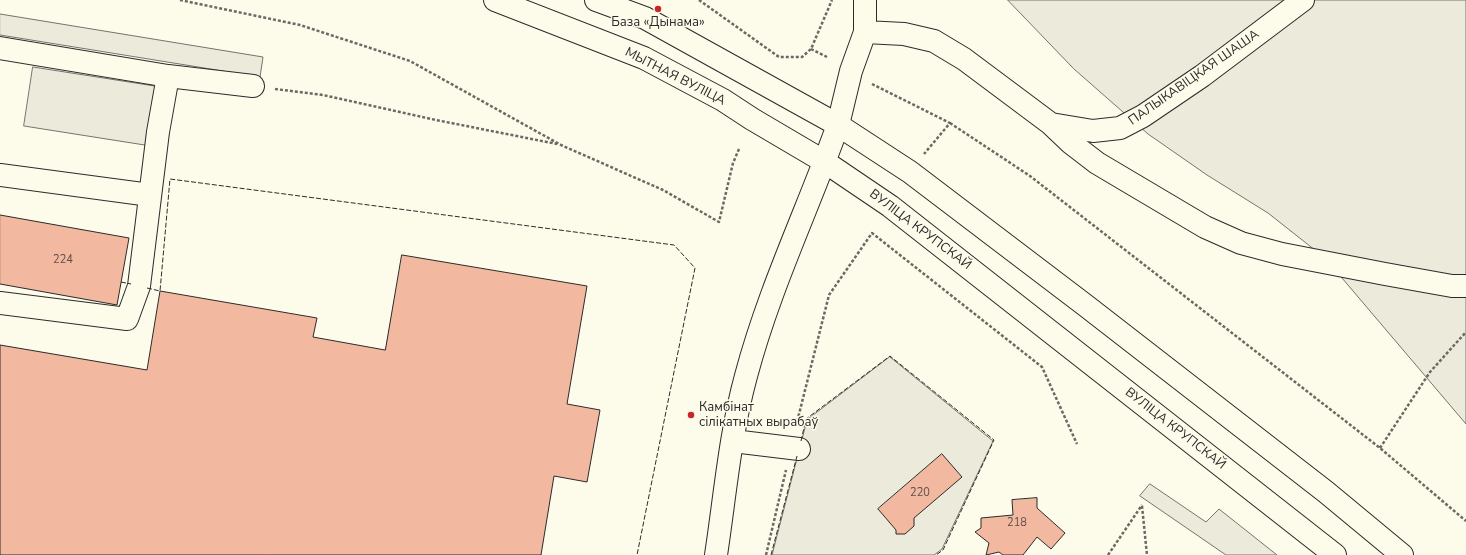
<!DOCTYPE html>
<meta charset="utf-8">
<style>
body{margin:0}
canvas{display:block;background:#fdfbea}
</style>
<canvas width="1466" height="555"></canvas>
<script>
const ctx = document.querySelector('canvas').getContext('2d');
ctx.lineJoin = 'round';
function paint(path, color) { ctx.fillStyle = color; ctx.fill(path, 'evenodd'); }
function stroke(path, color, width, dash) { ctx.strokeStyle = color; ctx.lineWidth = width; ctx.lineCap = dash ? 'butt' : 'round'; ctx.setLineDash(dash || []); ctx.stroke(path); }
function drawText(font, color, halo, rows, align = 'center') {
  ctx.font = font + ' "Nunito Sans",sans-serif'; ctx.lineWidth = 3; ctx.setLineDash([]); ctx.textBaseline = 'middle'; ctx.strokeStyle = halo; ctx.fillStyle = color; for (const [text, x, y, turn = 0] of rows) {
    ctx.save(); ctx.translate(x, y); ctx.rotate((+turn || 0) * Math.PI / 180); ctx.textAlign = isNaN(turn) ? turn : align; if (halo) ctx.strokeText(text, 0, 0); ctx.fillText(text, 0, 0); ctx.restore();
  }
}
const green = new Path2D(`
 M1008,0H1466V424L1325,258L1268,213L1207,175L1148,134L1074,69Z
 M1150,484L1206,522L1219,509L1277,555H1226L1140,496Z`);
paint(green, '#ecebdb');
stroke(green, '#74746e', 1);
const parking = new Path2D(`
 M0,14L263,57L260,77L0,35Z
 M33,67L161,87L151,146L24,126Z
 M890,357L993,441L942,549L934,555H772L807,420Z`);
paint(parking, '#eceadb');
stroke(parking, '#74746e', 1);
const building = new Path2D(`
 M0,215L129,238L117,305L0,284Z
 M402,255L587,286L567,404L600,410L587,482L554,476L541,555H0V345L147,370L160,291L317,318L313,337L385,350Z
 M942,454L962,477L914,518V526L905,534H896V530L878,509Z
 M1037,498V508L1065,533L1051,549L1037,537L1023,555H1003L999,552L986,555L989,543L975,532L981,528V518L1013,515L1012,500Z`);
paint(building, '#f2b8a0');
stroke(building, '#2b2b2b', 1);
const minor = new Path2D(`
 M865,32L904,34L934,41L964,59L1051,124L1093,131L1120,128L1143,116L1202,76L1303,0
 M0,48L168,76L253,86
 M1051,124L1071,143L1097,163L1205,227L1241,243L1282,254L1385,274L1452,286H1466
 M838,125L851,71L865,32V0
 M0,175L150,195
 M0,303L127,319L139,286L158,132L168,76
 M733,441L799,449`);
const major = new Path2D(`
 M495,0L644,58L723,100L752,119L825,162L890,206L1335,555
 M596,0L645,18L838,125L910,172L1085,305L1326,492L1402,555
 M716,555C725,496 730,434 746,376C769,289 808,209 838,125`);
stroke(minor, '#2b2b2b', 24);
stroke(major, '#2b2b2b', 24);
stroke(new Path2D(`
 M180,0L300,25L410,61L561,145L663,190L719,222L733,163L739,149
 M699,0L779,57H802L811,49L832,0
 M811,49L827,57
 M872,84L950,123L924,154
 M275,89L323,95L436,120L557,144
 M950,123L1030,176L1380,448L1466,521
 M796,426L829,295L872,233L1042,367L1077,444
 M1380,448L1430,372L1466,332
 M1142,506L1147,555
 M766,555L786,470
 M1108,555L1142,505`), '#6a6964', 2.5, [3, 2]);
stroke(minor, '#fdfbea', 22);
stroke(major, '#fdfbea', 22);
stroke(new Path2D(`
 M121,282L131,284
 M147,288L160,291L170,179L674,245L695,268L637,555
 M801,441L806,419L890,356L994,440L943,550L936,555
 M771,555L797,456`), '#2b2b2b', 1, [5, 2]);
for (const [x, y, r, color] of [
 [658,9,4,"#c62828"],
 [691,415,4,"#c62828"]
]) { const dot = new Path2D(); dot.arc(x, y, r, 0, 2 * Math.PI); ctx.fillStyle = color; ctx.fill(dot); stroke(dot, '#fdfbea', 1.5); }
drawText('11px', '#5d4e48', null, [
 ["224",63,260],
 ["220",920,493],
 ["218",1017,523]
]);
drawText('13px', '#2b2b2b', '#fdfbea', [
 ["База «Дынама»",658,23],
 ["Камбінат",699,408,"left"],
 ["сілікатных вырабаў",699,423,"left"]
]);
drawText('13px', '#2b2b2b', '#fdfbea', [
 ["МЫТНАЯ ВУЛІЦА",675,77,27],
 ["ПАЛЫКАВІЦКАЯ ШАША",1194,78,-35],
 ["ВУЛІЦА КРУПСКАЙ",920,230,37],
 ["ВУЛІЦА КРУПСКАЙ",1175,429,38]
]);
</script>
